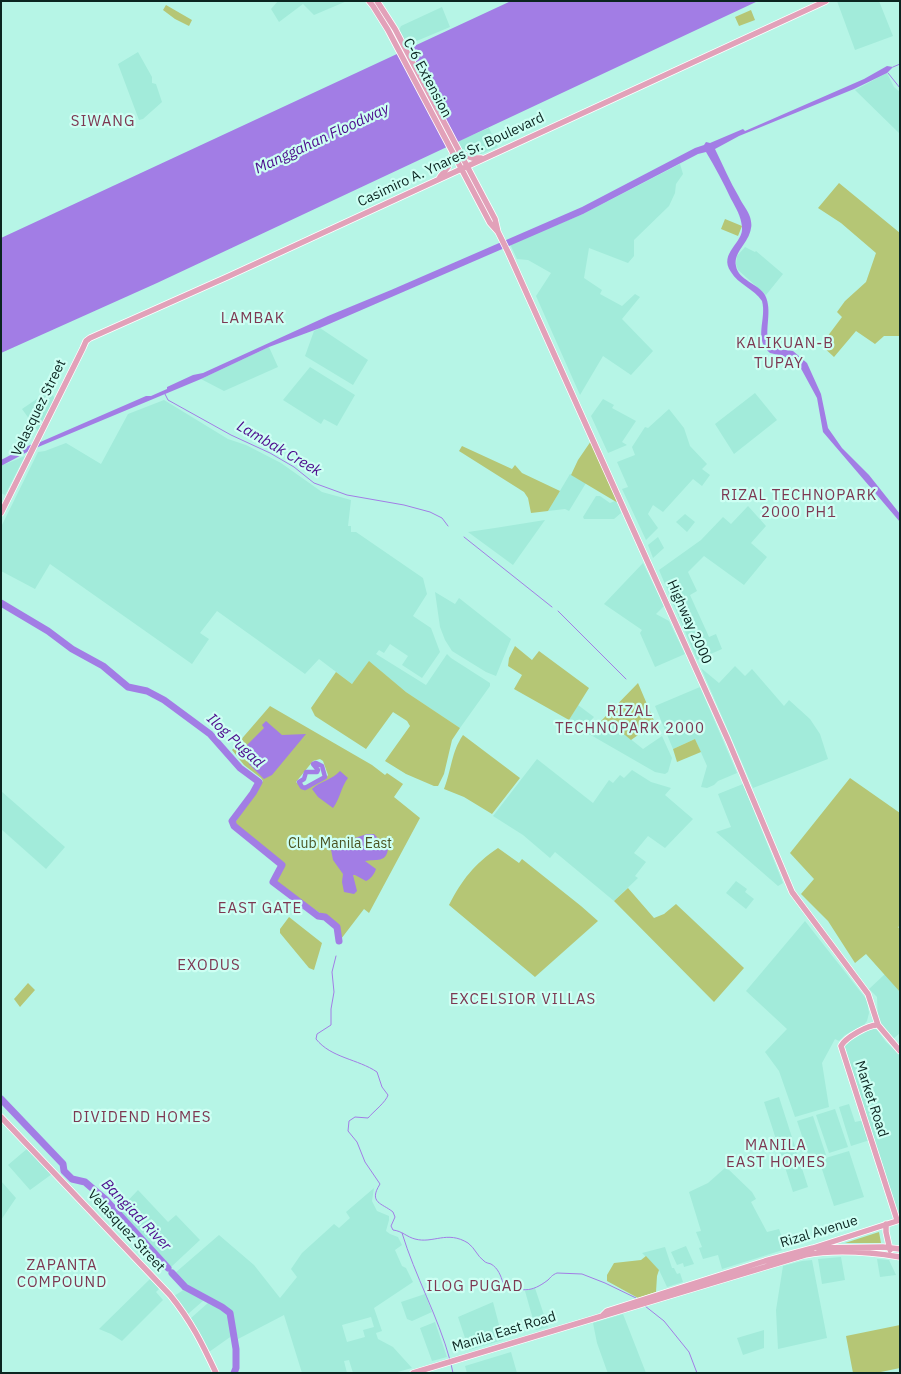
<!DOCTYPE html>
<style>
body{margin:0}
#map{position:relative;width:901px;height:1374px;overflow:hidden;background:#b6f5e6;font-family:"IBM Plex Sans",sans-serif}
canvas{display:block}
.frame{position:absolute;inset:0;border:2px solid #0b2520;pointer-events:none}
</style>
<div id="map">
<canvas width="901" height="1374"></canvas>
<div class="frame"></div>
</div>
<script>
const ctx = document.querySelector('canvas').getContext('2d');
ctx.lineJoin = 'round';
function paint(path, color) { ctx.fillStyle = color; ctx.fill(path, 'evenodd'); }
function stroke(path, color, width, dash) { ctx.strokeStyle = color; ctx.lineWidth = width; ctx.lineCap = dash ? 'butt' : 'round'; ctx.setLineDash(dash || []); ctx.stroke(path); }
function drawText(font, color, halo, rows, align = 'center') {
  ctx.font = font + ' "IBM Plex Sans",sans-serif'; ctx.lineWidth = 4.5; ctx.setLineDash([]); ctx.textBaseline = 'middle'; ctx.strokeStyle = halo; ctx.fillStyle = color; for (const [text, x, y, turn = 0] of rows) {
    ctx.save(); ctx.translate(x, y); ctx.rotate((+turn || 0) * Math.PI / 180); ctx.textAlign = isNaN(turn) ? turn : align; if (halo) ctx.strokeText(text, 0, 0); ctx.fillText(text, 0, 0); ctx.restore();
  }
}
paint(new Path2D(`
 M278,1H347L314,15L303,4L279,22L271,9Z
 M837,1H879L893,36L855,50Z
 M442,7L450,27L407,45L399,30L401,26Z
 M138,52L152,77V83L156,84L162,102L143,119L139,120L118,64Z
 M887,73L894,87L900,92V134L855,90Z
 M489,128L498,147L471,158L465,157L458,141Z
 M680,164L683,174L676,184L675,193L669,206L634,240V256L628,263L589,248L584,278L602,290L600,294L622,306L635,294L640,297L622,319L653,351L631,375L603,356L580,395L536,296L551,273L528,260L517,259L510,244L583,214Z
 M745,247L755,252L756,251L783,274L766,295L738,270L736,264L737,256Z
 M320,328L368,360L353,385L305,356L314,331Z
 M269,347L278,367L224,391L201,379Z
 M310,367L355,395L337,426L324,419L321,424L283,400Z
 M50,390L55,399L38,431L22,409Z
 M755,393L777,420L734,454L715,424Z
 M603,399L614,405L612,408L636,421L622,442L627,445L608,453L591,416Z
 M164,400L228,439L246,445L281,463L322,492L351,500L348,526H351V532H356L423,578L427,594L413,616L431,628L440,652L422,678L402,665L408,656L390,644L384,653L379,650L376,654L426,685L447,654L451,658L490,683V686L460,728L406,692L369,662L352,684L319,659L305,674L217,611L200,633L209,639L192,664L50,564L35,589L1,571V527L38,452L45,451L66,443L101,464L128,414Z
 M669,409L684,428L690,446L707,464L702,469L710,475L702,486L693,479L663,512L653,505L648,514L658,528L646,540L622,489L628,487L617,462L635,455L632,447L645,427L648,428Z
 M25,456L5,495L1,493V466Z
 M570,474L589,485L586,483L569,511L565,509L548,511Z
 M596,496H600L610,503L615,501L618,503L621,513L614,519H584L583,517Z
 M748,506L766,526L751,543L767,557L744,585L704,556L688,572L697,591L690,595L709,637L716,634L722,649L697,660L659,570L701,540L723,517L731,524Z
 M685,514L695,522L687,532L676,522Z
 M545,520L513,565L468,532L495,528Z
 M658,537L664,548L653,558L648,545Z
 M643,563L664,606L656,614L669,621L685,654L655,667L640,633L642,630L604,604Z
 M435,592L455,604L459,598L511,639L496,676L486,672L452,651L445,640L440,627Z
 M735,666L745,676L752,669L784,706L789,700L810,719L820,734L828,759L753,788L701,668L719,683Z
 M700,687L737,773L718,781L714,785L707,788L701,787L707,766L695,739L673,749L655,706Z
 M578,705L594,717L584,728L569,720Z
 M601,721L605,724L608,721L643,749L662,736L672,758L668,772L665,774L655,772L589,734Z
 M537,759L593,803L609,780L613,783L620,775L624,778L632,770L651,782L671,788L665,795L693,819L665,848L648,836L634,853L646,862L635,876L638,878L614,901L555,852L550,858L523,835L493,816Z
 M743,784L783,883L778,886L716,832L731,827L718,794Z
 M1,791L65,847L46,869L1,829Z
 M736,881L747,889L745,892L754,899L746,909L726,893Z
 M805,921L867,1000L869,1013L867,1021L864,1025L845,1035L839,1041L835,1039L822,1063L829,1107L795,1117L779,1071L765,1052L787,1029L746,991Z
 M885,974L900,992V1033L893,1039L878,1021L877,997L869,989Z
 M874,1026L886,1042L900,1055V1214H898L844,1044L845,1042Z
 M779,1097L808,1187L793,1192L764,1102Z
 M849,1104L855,1122L864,1120L870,1140L851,1146L839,1107Z
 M835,1109L848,1147L829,1153L816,1115Z
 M813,1116L826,1155L810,1160L797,1121Z
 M28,1148L52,1174L30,1190L8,1165Z
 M849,1151L864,1197L834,1206L819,1160Z
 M726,1167L752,1192L756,1199L751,1202L767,1232L779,1229L786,1249L722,1269L718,1255L703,1259L699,1248L702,1247L696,1232L701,1231L689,1192L708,1183Z
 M1,1181L16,1198L1,1220Z
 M374,1188L372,1201L377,1211L389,1216V1220L386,1231L390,1234L398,1237L402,1245L395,1250L402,1266L406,1268L413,1282L374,1308L382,1331L376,1333L378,1339L393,1347L412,1368L394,1373H353L349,1360L344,1361L347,1373H302L284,1315L238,1339L232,1314L225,1307L186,1286L175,1273L219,1235L254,1265L280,1298L297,1277L291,1269L302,1253L334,1224L339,1228L350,1218L346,1212ZM371,1317L374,1327L363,1330L365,1337L347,1342L342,1325Z
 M138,1190L168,1222L176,1215L200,1240L170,1268L118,1211Z
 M686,1246L694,1264L684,1267L683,1263L677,1265L671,1252Z
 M665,1247L672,1268H674L677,1274L680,1273L683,1282L667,1287L659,1270L642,1253Z
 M841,1257L845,1280L822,1284L818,1259Z
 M877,1259L889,1260L896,1275L880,1277Z
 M812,1260L827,1338L778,1349L776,1310L783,1266L802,1261Z
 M150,1279L159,1289L156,1292L163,1300L122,1341L111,1334L99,1329Z
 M535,1288L548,1327L536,1330L525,1291Z
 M185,1289L204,1300L188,1314L174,1296Z
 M425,1294L432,1312L412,1321L407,1319L401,1302Z
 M209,1302L224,1309L229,1314L233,1335L209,1352L191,1318Z
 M493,1302L503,1340L469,1350L458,1317Z
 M623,1314L646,1373H608L607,1371L597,1343L593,1323Z
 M435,1322L447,1357L432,1361L420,1328Z
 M764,1330V1348L743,1355L737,1338Z
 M511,1352L517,1373H467L465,1366Z`), '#a2ebda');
paint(new Path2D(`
 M166,5L192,20L189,26L175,19L163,10Z
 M751,10L755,20L739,26L735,17Z
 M839,183L900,233V336H884L875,344L856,331L834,357L821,345L842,317L837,312L845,301L866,282L876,253L841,223L818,208Z
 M725,219L742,226L738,236L721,229Z
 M591,441L618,503L571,475L578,460Z
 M462,446L512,469L515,465L522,473L560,491L548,511L531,513L528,498L524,492L459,451Z
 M515,646L532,660L539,651L589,688L569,720L514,689L522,675L508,666L509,658Z
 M369,661L406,692L460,728L452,740L444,774L438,786H434L406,774L385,761L410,726L407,721L393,712L366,749L315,716L311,708L336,672L352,684Z
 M638,683L655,723L631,740L608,721L605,724L601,721Z
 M270,706L372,765L385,775L387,773L403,784L394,797L420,818L369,913L364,909L341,939L338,925L276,884L275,880L284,868V864L236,826V821L263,781L261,778L244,765L232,750ZM320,759L323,761L328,775L326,778L304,789L296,782L313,761Z
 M463,735L520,778L492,814L464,797L444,789C452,768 451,753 463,735Z
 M695,739L701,752L677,762L673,749Z
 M850,778L900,813V926L898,927L900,929V992L866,954L855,963L828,921L801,894L814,879L790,853Z
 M498,848L519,863L522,859L581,906L598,921L535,977L449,905C462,880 474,864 498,848Z
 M628,888L654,918L664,914L676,904L744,968L714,1002L614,901Z
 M289,917L322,943L314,970L309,968L280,933V929Z
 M28,983L35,990L20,1007L14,999Z
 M879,1232L881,1243H845Z
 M646,1256L659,1270L657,1276L656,1292L638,1298L607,1281V1275L614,1263L641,1260Z
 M900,1325V1368L876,1373H853L846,1336Z`), '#b5c675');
paint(new Path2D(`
 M511,1H758L157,283L1,353V238Z
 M887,66L893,67L887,73L854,89L739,136L715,149C723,165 730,182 739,197C742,204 748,210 750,217C751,220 752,226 751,228C749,243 733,252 736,266C738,280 759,284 765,295C773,311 764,329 769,344L778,349L793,351L807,363L821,394L828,428L842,448L869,475L900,514V522L823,432L817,398L798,363L783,356L770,353C753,339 767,319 762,301C754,289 738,284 731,272C718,253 744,243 742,227C741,216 736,208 731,199C723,182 715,167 706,152L698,154L583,214L320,328L269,347L201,379L31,450L1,466V460L30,445L38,443L146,396H151L167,389V387L193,375L203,373L328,316L391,290L582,207L695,148L704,145L706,142L710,143L743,129L745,131L864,79Z
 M266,721L282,735L306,734L272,775L264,779L249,764L248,758L251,755L254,756L261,767L262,766L247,745L264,728L262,725Z
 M340,771L348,778C341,787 340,799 333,808L318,797L312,789C320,781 332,780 340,771Z
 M367,834H374L377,837L378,841L385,844L388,848C387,863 376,859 365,861L376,869C375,873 370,880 366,881L355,875H353L357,891L354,894L344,892L342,882L343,874L333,860L330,844L335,840L342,842Z`), '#a27de5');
stroke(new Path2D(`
 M893,67L900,64
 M888,73L900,88
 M165,394L168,400L231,435L270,453L294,467L314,483L347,495L404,505L430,512L442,518L448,526
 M464,537L552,607
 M558,611L626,679
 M336,956L332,972L334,992L331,1009V1025L317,1034L316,1039C331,1058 358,1059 377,1072L382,1087L388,1095C386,1102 373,1112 368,1118L355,1117L349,1121L348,1131L357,1142L365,1162L380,1184C368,1203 382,1203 393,1212L395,1217L391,1226L393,1230C402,1231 407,1237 415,1239C433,1244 447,1230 468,1243C475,1248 477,1256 484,1261C486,1263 488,1263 491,1264C498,1268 501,1276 503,1283C521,1292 531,1293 548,1280C551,1277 552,1275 557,1273L582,1274L605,1283L636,1298
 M402,1233C415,1276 438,1316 450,1360
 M645,1306L664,1321L689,1352L697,1373
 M451,1364L453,1373`), '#a27de5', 1);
stroke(new Path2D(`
 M316,763L322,766L325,777L305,788L302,787L299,782L304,779L306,772H317L318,770L313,764Z`), '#a27de5', 4.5);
stroke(new Path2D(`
 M1,603L48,631L72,649L103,666L128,687L147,691L164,700L210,734L240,768L259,782L253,793L232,821L234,826L282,865L273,882L318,916L325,917L337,927L339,941
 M1,1099L63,1164L64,1171L72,1179L85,1182L106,1200L168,1268
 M172,1273L185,1287L222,1307L230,1313L236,1349V1368L234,1373`), '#a27de5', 7);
const major = new Path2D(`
 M369,1L373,6L388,30L490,223L498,232L508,252L728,740L792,892L868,994L878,1025L900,1051
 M377,1L395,29L467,166L495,219L498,232
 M461,154L472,158H481
 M440,177L448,167L453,153
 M1,513L83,348L86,341L90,338L227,277L826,1
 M878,1025C869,1024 845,1038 841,1046L897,1220
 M1,1117L170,1295C191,1321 202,1343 216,1373
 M886,1224V1232L890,1250
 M818,1248L883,1247L900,1249
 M603,1315L607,1311L765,1261L813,1248L900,1220
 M413,1373L805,1255C837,1249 869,1252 900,1257`);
stroke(major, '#fff', 7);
stroke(major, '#e2a1b9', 5.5);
drawText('14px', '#0b2520', '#cdfff3', [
 ["C-6 Extension",427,78,62],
 ["Casimiro A. Ynares Sr. Boulevard",451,160,-25],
 ["Velasquez Street",39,408,-64],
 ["Highway 2000",689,622,66],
 ["Market Road",871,1099,72],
 ["Velasquez Street",126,1231,47],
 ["Rizal Avenue",819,1232,-17],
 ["Manila East Road",504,1332,-17]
]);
drawText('14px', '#495220', '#cdfff3', [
 ["Club Manila East",340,844]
]);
ctx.letterSpacing = '1px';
drawText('15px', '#7d3852', '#cdfff3', [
 ["SIWANG",103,122],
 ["LAMBAK",253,319],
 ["KALIKUAN-B",785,344],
 ["TUPAY",779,364],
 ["RIZAL TECHNOPARK",799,496],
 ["2000 PH1",799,513],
 ["RIZAL",630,712],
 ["TECHNOPARK 2000",630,729],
 ["EAST GATE",260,909],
 ["EXODUS",209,966],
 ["EXCELSIOR VILLAS",523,1000],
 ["DIVIDEND HOMES",142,1118],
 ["MANILA",776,1146],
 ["EAST HOMES",776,1163],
 ["ZAPANTA",62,1266],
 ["COMPOUND",62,1283],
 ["ILOG PUGAD",475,1287]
]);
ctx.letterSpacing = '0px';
drawText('italic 15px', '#4c098c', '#cdfff3', [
 ["Manggahan Floodway",322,139,-25],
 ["Lambak Creek",279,449,30],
 ["Ilog Pugad",235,741,43],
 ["Bangiad River",136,1215,46]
]);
</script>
